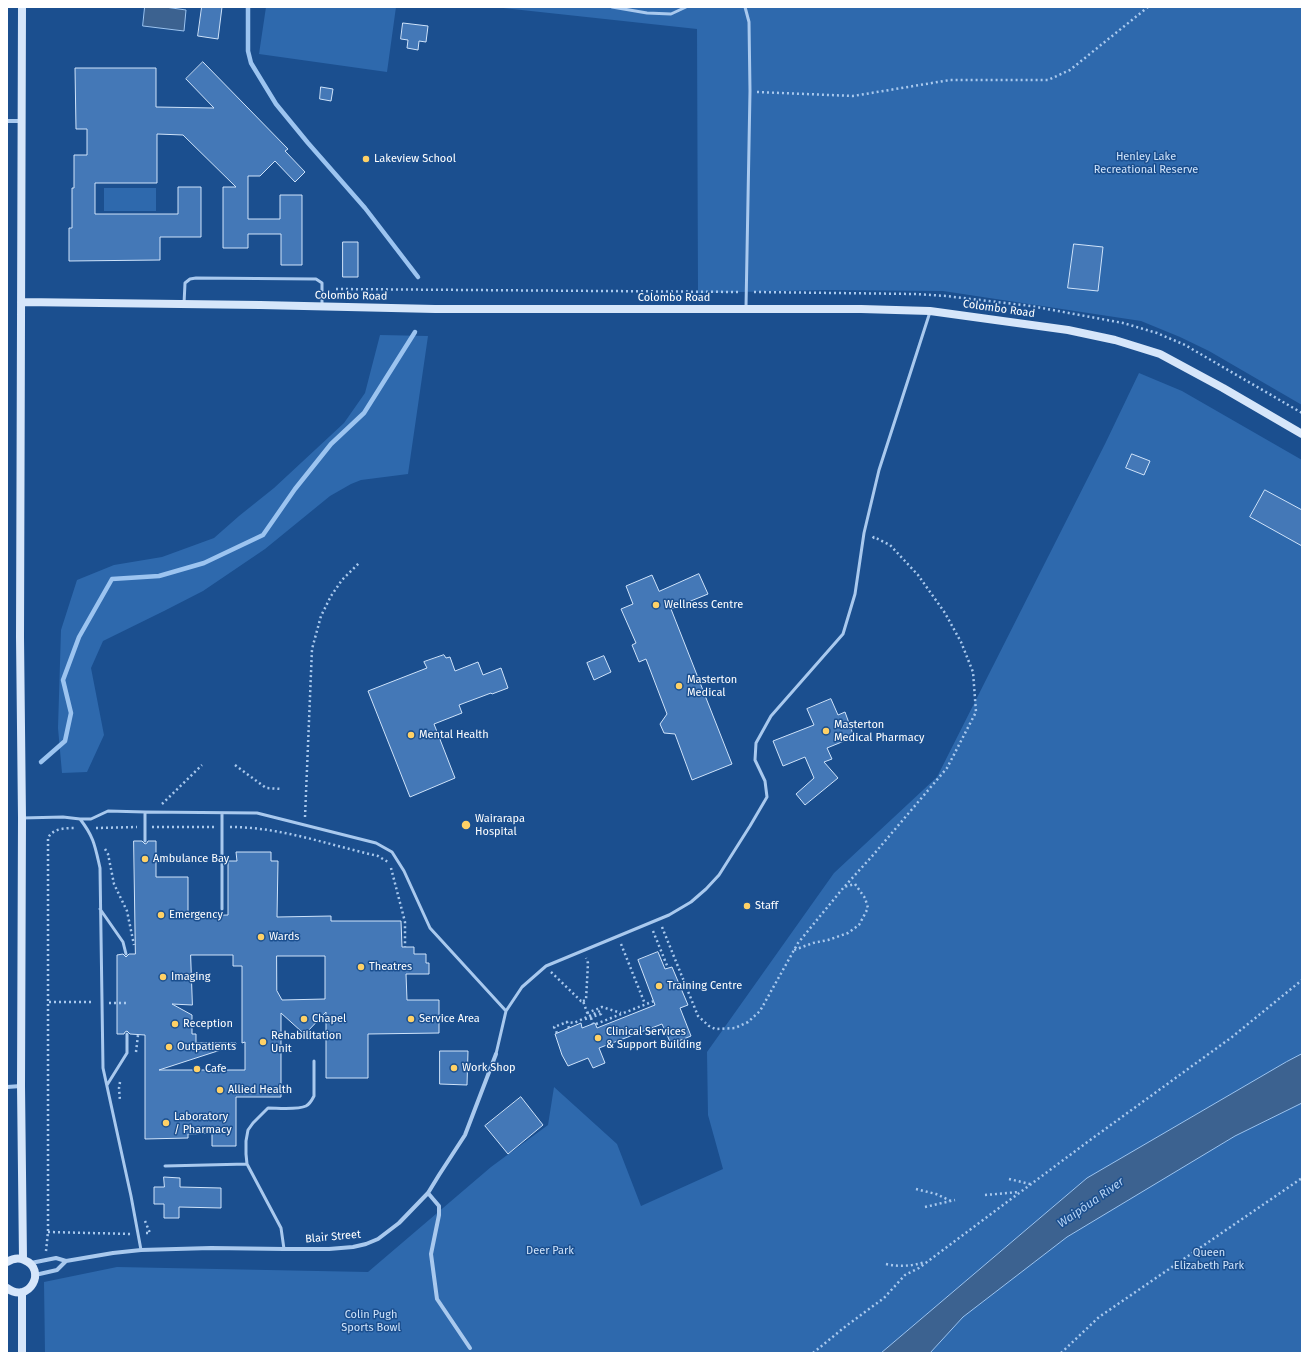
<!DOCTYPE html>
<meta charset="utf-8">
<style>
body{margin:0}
#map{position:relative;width:1309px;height:1360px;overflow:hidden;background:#1b4f8f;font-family:"Fira Sans",sans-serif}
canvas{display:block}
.frame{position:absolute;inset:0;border:8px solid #fff;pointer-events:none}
</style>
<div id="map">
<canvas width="1309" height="1360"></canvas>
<div class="frame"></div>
</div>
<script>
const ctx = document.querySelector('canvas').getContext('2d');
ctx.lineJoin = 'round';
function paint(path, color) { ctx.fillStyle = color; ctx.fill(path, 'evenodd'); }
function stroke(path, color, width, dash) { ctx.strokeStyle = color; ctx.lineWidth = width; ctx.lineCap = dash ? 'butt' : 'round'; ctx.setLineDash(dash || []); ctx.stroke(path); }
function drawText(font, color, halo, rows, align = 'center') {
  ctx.font = font + ' "Fira Sans",sans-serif'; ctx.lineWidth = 3; ctx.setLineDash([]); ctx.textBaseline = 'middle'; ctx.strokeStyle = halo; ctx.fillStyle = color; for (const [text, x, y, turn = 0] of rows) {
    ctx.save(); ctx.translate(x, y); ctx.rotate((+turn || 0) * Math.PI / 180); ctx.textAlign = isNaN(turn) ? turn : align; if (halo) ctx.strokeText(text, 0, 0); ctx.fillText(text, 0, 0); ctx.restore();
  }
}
paint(new Path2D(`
 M266,7H396L387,72L259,54Z
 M494,7H1302V405L1209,351L1180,337L1141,321L943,291L826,290L698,293L697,29Z
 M104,188H156V211H104Z
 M380,335L428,336L408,474L361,480L351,484L330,496L265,549L203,591L164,611L103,641L91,668L104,735L87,772L62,773L58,728L61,630L77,580L114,565L162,557L214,538L239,516L274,488L344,423L365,393Z
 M1139,373L1182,391L1302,460V1054L1286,1062L1087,1178L881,1353H45L44,1282L117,1267L368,1272L491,1167L548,1125L554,1087L617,1144L641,1206L723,1169L708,1115L707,1052L834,873L937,777L1105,444Z
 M1302,1103V1353H930L963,1317L1067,1237L1235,1136Z`), '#2e69ad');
const water = new Path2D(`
 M145,7H165L186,10L184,31L143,26Z
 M1302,1054V1103L1235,1136L1067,1237L963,1317L930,1353H881L1087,1178L1286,1062Z`);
paint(water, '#3c6290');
stroke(water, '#9cc4f0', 1);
stroke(new Path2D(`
 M248,7V51L251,63L276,104L308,143L365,208L418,277
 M41,762L65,741L71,713L63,680L79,637L112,579L159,576L204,563L263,535L295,489L331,444L364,413L415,332`), '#9cc4f0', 4.5);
const building = new Path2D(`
 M202,7H222L218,39L198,36Z
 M403,23L428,26L426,42L419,41L418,50L407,48L408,40L401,39Z
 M203,62L288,149L285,151L305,172L295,182L275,161L260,176H248V219H280V195H302V265H281V234H248V248H223V187H236L183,135L157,134V183H95V214H178V187H201V237H160V260L69,261V228H72V188H74V155H87V129H76L75,68H156V107L214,108L186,79Z
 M321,87L333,89L331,101L320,99Z
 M343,242H358V277H343Z
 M1074,244L1103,247L1098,291L1068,288Z
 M1132,454L1150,461L1144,475L1126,468Z
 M1265,490L1302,510V546L1250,517Z
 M699,574L708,594L671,609L732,764L692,780L675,734L664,733L660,724L667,714L646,659L639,662L632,645L636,643L621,609L633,604L626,586L652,575L659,591Z
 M444,655L446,658L450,657L455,671L478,662L483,675L501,668L508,688L492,694L491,693L459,705L462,713L434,724L455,778L410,797L368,691L427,668L424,662Z
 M604,656L611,672L594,680L587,663Z
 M831,699L838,715L845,712L854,737L827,748L832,759L824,762L838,778L805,805L796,794L814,778L805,757L783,766L773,741L814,725L807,709Z
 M134,841H142L145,844L147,843L148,841H156V877H188V916L228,915V861H237L236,852H271V861H278L277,917L331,916V921H401L402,947H414V954H426V963H429V974H406L407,1000H439V1033L368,1034V1078H326V1012L306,1033L302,1032L281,1013V1097H236V1146H212V1133L188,1134V1138L145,1139V1035L130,1034L127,1031L125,1032L124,1034H117V955L123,954L126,957L129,954H135ZM191,955H233V966H242V1043L245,1042V1070H159L236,1045V1043H196V1034H192V1015L172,1004L192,1005ZM277,956H325V999L282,1000L277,991Z
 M658,952L665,969L672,967L688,1005L680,1008L691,1036L671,1044L662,1024L599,1048L605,1063L593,1068L588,1058L568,1066L562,1055L555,1034L581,1023L582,1028L595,1023L597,1028L655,1005L638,960Z
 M440,1051H468L467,1085L440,1084Z
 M521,1097L543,1125L508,1154L485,1126Z
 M164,1177L180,1178V1187L221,1188V1208L179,1207V1218H164V1204H154V1187H164Z`);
paint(building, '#4478b7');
stroke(building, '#cfe3fa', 1);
stroke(new Path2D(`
 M757,92L853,96L950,80H1048L1070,70L1148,7
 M336,289L739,292
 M754,292L916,294L946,296L1031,306L1123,323L1157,333L1185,345L1302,413
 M235,765L266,788L282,789
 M162,804L202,765
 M305,817L312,649L321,616L331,596L342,580L359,563
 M152,827H215
 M230,827C281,827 329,845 378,856L388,862
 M96,828L137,827
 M105,849L108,854L114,884L127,911L134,945
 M391,868L405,922V947
 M845,886L874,854L947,768L976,712L973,672L961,642L945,613L918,575L890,545L874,537L872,539
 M662,927L698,1016L709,1026L715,1029L735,1028L748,1022L760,1011L798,943L844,887L855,884L865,898L868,908L859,925L848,933L828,940L813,943L794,950
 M653,931L668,968
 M621,944L645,1004
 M551,972L581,1001H583L588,1015
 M583,1001L586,1000L588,963L586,958
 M49,1002H94
 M109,1003H127
 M587,1013L602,1007L621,1013
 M591,1018L593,1024
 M596,1024L654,1001
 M569,1028L567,1022L574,1023L600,1011L601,1014L582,1020
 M557,1033L554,1027L567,1022
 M136,1052L138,1035
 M120,1082L119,1088L120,1101
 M1009,1179L1030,1184
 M916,1189L936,1194L951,1201
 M985,1195L1019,1192
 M925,1207L955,1200
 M145,1221L150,1233H146
 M48,1232L131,1234
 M46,1251L48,1232V838C53,828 66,828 76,828
 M886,1264C900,1267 912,1266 925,1262
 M813,1353L846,1326L884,1298L905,1275L919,1268L1086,1143L1232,1037L1302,980
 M1061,1353L1099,1317L1302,1178`), '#a9c9ee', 2.5, [2, 3]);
stroke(new Path2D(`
 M612,7L647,13L671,14L686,7
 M745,7L749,22L750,91L746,307
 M184,304L185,283L190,279L196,278L316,279L322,283V305
 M222,813V909
 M22,818L63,817L80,819H91L108,811L145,812L257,813L376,843L392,852L404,871L430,928L506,1011
 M80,819C94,837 95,846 100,868L103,1068L131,1196L141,1250
 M145,841V812
 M100,909L123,942L126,954
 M496,1054L506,1011L522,987L546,966L669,915L691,902L706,889L719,875L750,826L767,797L765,781L755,760L756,743L771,716L843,634L855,594L864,533L879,470L930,312
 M107,1085L127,1053V1034
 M165,1166L247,1164
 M284,1249L281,1228L247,1164L246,1154V1141L248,1130L253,1123L268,1108C278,1108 298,1110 306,1106C310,1104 312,1100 314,1096V1061`), '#a9c9ee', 3);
stroke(new Path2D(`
 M7,121H21
 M7,1087L21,1086
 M428,1193L439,1206V1215L431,1254L437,1299L470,1348
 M31,1263L56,1258L66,1261
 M35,1275L57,1270L66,1261L113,1253L141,1250L211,1248L284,1249H329L353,1247L366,1244L378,1239L399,1223L428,1193L439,1175L465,1135L496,1054`), '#a9c9ee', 4);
stroke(new Path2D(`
 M22,7L20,637L22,818L21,1086L23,1259
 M21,302L260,305L435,309H861L930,311L1068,330L1115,340L1160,354L1223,388L1302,434
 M7,1262C12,1259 18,1257 24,1260C48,1269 29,1305 7,1288
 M22,1292V1353`), '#d6e6fa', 8);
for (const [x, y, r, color] of [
 [366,159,4,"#ffd166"],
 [656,605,4,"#ffd166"],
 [679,686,4,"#ffd166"],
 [826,731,4,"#ffd166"],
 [411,735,4,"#ffd166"],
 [466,825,5,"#ffd166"],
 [145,859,4,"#ffd166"],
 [747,906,4,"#ffd166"],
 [161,915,4,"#ffd166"],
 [261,937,4,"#ffd166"],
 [361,967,4,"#ffd166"],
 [163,977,4,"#ffd166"],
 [659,986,4,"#ffd166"],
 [304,1019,4,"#ffd166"],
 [411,1019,4,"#ffd166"],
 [175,1024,4,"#ffd166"],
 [598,1038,4,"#ffd166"],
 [263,1042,4,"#ffd166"],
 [169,1047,4,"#ffd166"],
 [454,1068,4,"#ffd166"],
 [197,1069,4,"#ffd166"],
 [220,1090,4,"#ffd166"],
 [166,1123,4,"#ffd166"]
]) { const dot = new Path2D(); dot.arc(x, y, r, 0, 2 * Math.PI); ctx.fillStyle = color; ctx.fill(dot); stroke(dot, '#1b4f8f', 1.5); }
drawText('11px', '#cfe3fa', '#1b4f8f', [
 ["Henley Lake",1146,157],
 ["Recreational Reserve",1146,170],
 ["Deer Park",550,1251],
 ["Queen",1209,1253],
 ["Elizabeth Park",1209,1266],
 ["Colin Pugh",371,1315],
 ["Sports Bowl",371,1328]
]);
drawText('11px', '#fff', '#1b4f8f', [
 ["Lakeview School",374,159],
 ["Wellness Centre",664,605],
 ["Masterton",687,680],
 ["Medical",687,693],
 ["Masterton",834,725],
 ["Medical Pharmacy",834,738],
 ["Mental Health",419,735],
 ["Wairarapa",475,819],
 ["Hospital",475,832],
 ["Ambulance Bay",153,859],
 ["Staff",755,906],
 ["Emergency",169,915],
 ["Wards",269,937],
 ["Theatres",369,967],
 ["Imaging",171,977],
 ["Training Centre",667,986],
 ["Chapel",312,1019],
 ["Service Area",419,1019],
 ["Reception",183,1024],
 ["Clinical Services",606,1032],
 ["& Support Building",606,1045],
 ["Rehabilitation",271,1036],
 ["Unit",271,1049],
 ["Outpatients",177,1047],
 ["Work Shop",462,1068],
 ["Cafe",205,1069],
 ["Allied Health",228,1090],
 ["Laboratory",174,1117],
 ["/ Pharmacy",174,1130]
], 'left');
drawText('11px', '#fff', '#1b4f8f', [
 ["Colombo Road",351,296,1],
 ["Colombo Road",674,298],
 ["Colombo Road",999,309,8],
 ["Blair Street",333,1237,-5]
]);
drawText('italic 12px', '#b5d3f5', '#1b4f8f', [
 ["Waipōua River",1091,1203,-35]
]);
</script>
